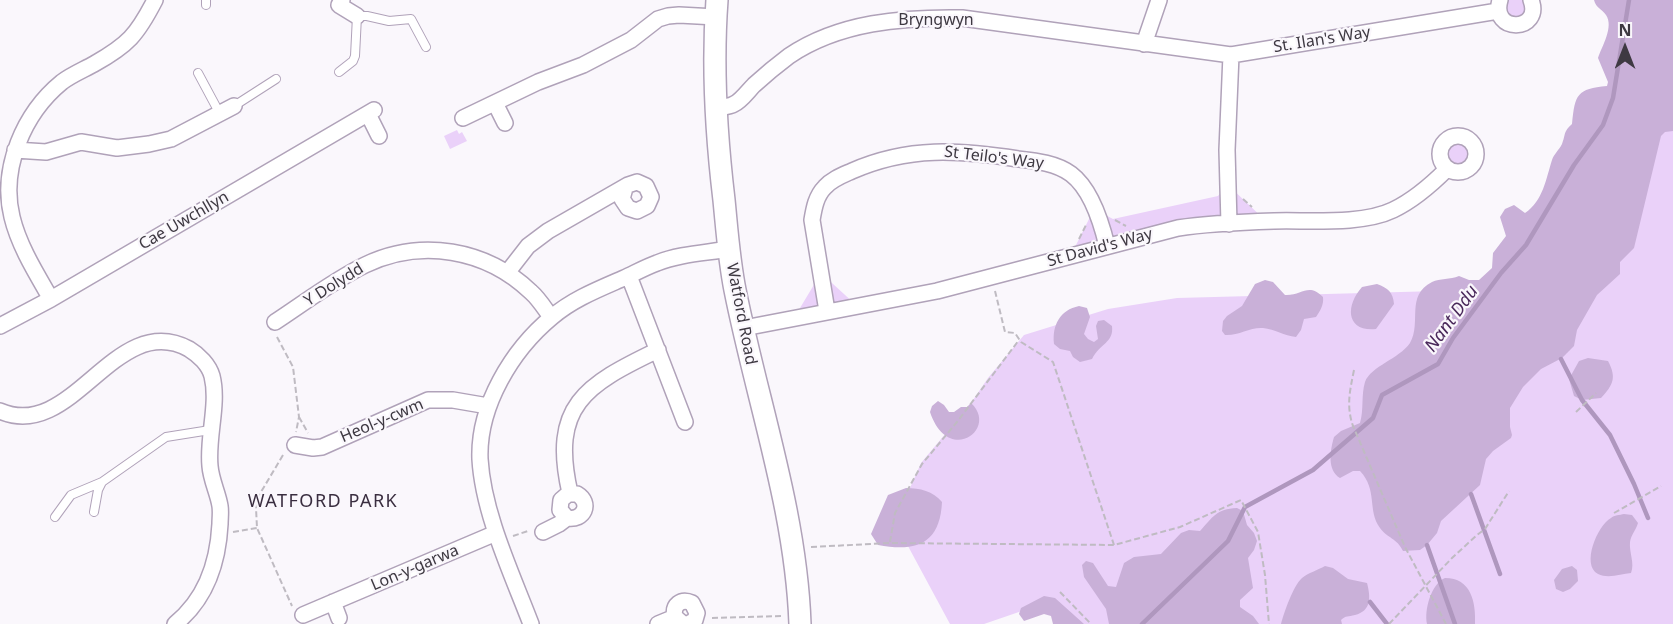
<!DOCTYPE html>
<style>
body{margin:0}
#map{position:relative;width:1673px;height:624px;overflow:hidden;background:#faf7fc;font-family:"Noto Sans",sans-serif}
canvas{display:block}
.north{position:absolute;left:1595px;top:18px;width:60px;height:60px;-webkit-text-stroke:4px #faf7fc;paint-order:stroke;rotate:0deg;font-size:16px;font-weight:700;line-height:24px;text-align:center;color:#3e3942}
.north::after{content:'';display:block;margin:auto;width:21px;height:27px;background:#3e3942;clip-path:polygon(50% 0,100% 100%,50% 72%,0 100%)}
</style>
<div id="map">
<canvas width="1673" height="624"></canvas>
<div class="north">N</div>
</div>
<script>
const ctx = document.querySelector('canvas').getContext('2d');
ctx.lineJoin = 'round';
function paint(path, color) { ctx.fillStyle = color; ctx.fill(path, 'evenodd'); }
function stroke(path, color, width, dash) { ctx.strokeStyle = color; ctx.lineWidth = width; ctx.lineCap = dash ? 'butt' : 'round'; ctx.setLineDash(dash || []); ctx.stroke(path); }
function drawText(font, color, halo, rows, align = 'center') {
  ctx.font = font + ' "Noto Sans",sans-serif'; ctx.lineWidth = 4.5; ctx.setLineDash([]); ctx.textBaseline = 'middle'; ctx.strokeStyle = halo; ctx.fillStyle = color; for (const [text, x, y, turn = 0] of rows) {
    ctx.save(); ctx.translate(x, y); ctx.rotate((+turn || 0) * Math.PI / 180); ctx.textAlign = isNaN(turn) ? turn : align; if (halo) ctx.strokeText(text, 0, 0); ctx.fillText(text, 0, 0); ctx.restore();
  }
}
paint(new Path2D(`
 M1500,0H1531L1519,25L1498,5Z
 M1673,0V624H1060L1051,601L984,624H950L895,522L921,463L971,403L988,378L1024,335L1108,309L1177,298L1513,289Z
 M457,130L459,134L462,132L467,141L450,149L444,136Z
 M1440 154a18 18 0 1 1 36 0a18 18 0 1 1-36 0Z
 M1227,184L1267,222L1229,224L1071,255L1094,209L1113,219L1218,196Z
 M821,273L856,305L794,318Z`), '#ead1f9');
paint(new Path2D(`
 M1594,0H1673V131L1665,132L1661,136L1634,248L1620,262V274L1597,295L1577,330L1574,346L1562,358L1541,369L1523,387L1510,408V427L1512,435L1511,438L1493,451L1486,459L1480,485L1441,521L1437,533L1427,545L1420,550L1403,551C1397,538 1387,538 1380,528C1367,510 1378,490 1360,471H1353L1340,478C1327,470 1330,451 1334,437L1341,431L1360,423C1364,410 1361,395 1365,382C1371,366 1399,359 1410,343C1422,322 1405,296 1432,282C1440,278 1450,280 1459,276L1469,280H1479L1492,268L1493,253L1506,236L1500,217L1505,209L1514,205L1525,213C1543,201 1546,179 1552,160C1554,154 1559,150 1562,144C1566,134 1563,132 1572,124C1575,94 1577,89 1607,86L1608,82L1598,58C1602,46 1614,27 1606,15C1602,9 1596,8 1594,0Z
 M1265,280L1273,282L1285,295C1302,296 1308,282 1323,297C1324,305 1320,311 1316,317L1304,319L1301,330L1296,337C1284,336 1275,329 1263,328C1250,327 1238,336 1225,335L1222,331L1223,321L1227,316L1242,306L1255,284Z
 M1377,284C1388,288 1393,292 1394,304L1376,329C1346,332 1345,306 1362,287Z
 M1079,306L1087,308L1090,317L1084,334L1088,339L1094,342L1098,339L1096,326L1098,321L1104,320L1112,326C1114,343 1100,343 1092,359L1080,362L1073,357L1070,351L1060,349L1054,344C1052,325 1060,310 1079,306Z
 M1588,358L1608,361C1617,378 1613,385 1601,398L1582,400L1574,396L1569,379L1579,361Z
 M938,401L944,405L949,412H954L961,407H967L971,403C999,429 948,466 930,412L932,406Z
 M906,488C920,488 933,491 942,502C940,545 915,552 878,545L871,534L888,495Z
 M1237,508L1243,511L1247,525L1254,533L1257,541L1254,550L1248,558L1253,588L1240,600V607L1253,616L1259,624H1109L1106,609L1084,577L1082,565L1086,561L1093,563L1108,586L1116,587L1124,563L1134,557L1161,554L1181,533L1189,530L1200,531C1213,517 1216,509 1237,508Z
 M1624,514L1632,515L1638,523C1636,530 1631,535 1630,542C1629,553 1635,563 1631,573C1621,574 1608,579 1598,574C1581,565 1597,526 1611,518C1614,515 1620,515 1624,514Z
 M1325,566L1333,568L1348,579L1367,583C1371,598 1371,611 1355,615C1348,617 1346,615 1341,620L1342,624H1281C1284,613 1293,586 1302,578C1308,573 1318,570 1325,566Z
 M1572,566L1577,570L1578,581L1570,589L1563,592L1556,589L1554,580L1562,569Z
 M1445,578C1471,578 1476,602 1475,624H1427C1424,610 1431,584 1445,578Z
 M1044,596L1055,598L1084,624H1053L1051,616L1044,614L1024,621L1019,614L1021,608Z`), '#c9b0d8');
stroke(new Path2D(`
 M1561,359L1582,400L1610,435L1634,484L1648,518
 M1471,494L1500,574
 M1427,545L1455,624
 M1370,602L1387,624
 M1142,624L1228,541L1245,507L1313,470L1373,418L1382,395L1438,364L1453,338L1501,273L1526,245L1574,165L1603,125L1613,98L1629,0`), '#af97be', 4.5);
const lane = new Path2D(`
 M206,0V5
 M339,72L353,61L355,56L357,16H367L389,21L411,19L426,47
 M198,73L220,114
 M234,106L276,79
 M94,512L98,490L102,482L166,437L210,430
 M55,517L71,495L102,482`);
const street = new Path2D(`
 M342,0L339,5L357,16
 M1500,0C1490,34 1543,32 1531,0
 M1144,44L1159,0
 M495,103L505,123
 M716,108C721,107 729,107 734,104C741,101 748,91 754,85C765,75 777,65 789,56C839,22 903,17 962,18L1231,55L1498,11
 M368,114L379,136
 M463,118L538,82L583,65L631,40L658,19L668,16L679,15L716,17
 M1440 154a18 18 0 1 1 36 0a18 18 0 1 1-36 0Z
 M15,150L46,152L81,142L117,148L149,144L171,139L234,106
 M1229,224L1227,150L1231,55
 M507,273L528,246L548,231L628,185L637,182L646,186L651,197L647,206L637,211L628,208L622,199L625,188
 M629,276L685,422
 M51,299C36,273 19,246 12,217C0,168 24,113 62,82C71,75 83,70 94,64C128,45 137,35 155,0
 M827,311L812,220C814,208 816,196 825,187C832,179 843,175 852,171C909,146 959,150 1018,159C1036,161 1056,163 1071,174C1091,189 1101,221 1107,246
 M275,322C304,303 334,280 365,265C421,238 486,249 531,292C539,299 545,309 551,317
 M0,326L51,299L374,110
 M744,328L937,291L1178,228C1210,223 1242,222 1274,221C1309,220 1362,225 1393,210C1414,200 1431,185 1447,169
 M0,411C73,443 115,309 189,349C199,355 209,365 212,376C219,404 207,437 210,466C211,480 218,493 220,506C221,512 220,518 220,524C218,563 206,599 175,624
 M295,445L313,448L322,447L428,400H453L488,406
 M570,493C550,406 585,385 658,350
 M543,532L559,524L567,518C584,521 592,503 577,494H568L561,500L560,510L567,518
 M333,602L339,618
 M303,615L496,533
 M531,624C512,574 483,513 480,459C478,406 512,350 552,317C573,299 599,289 624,278C635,273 646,267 657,263C679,254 705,253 729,249
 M658,624L675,617
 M683,624L675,617C672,605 681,598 692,603L697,613L695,620L688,624`);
const secondary = new Path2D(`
 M717,0C712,67 716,133 724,200C727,230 729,260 735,290C757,401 796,510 800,624`);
stroke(lane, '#b0a2b9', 10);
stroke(street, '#b0a2b9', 18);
stroke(secondary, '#b0a2b9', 24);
stroke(new Path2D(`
 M1243,199L1252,207
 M1115,220L1126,226
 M1079,239L1086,225
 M995,291L1005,332L1015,333L1021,342L1053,362L1114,545
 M277,337L293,367L299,417L296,432
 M1354,370C1350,390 1346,406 1353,426L1405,547L1446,624
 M1576,412L1596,393
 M299,417L308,433
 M283,455L261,492L256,508L257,528L292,606
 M1614,513L1661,486
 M233,532L257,528
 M513,536L528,531
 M890,542L895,513L922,464L957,422L1019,340
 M811,547L890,543L1114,545L1180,527L1241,500L1258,532L1265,575L1269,624
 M1060,592L1091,624
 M712,618L784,616
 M1389,624L1452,558L1477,535L1485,529L1509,491`), '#bfbbc2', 2, [6, 3]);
stroke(lane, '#fff', 8);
stroke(street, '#fff', 15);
stroke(secondary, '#fff', 21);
drawText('16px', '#3e3942', '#faf7fc', [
 ["Bryngwyn",936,20],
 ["St. Ilan's Way",1322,40,-9],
 ["St Teilo's Way",994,158,7],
 ["Cae Uwchllyn",184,221,-30],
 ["St David's Way",1100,248,-15],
 ["Y Dolydd",334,285,-32],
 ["Watford Road",741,314,79],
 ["Heol-y-cwm",382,421,-23],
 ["Lon-y-garwa",415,568,-23]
]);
drawText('italic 18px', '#4a295b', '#faf7fc', [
 ["Nant Ddu",1452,319,-54]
]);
ctx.letterSpacing = '1.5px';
drawText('18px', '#3a2e40', '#faf7fc', [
 ["WATFORD PARK",323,502]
]);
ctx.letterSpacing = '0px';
</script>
